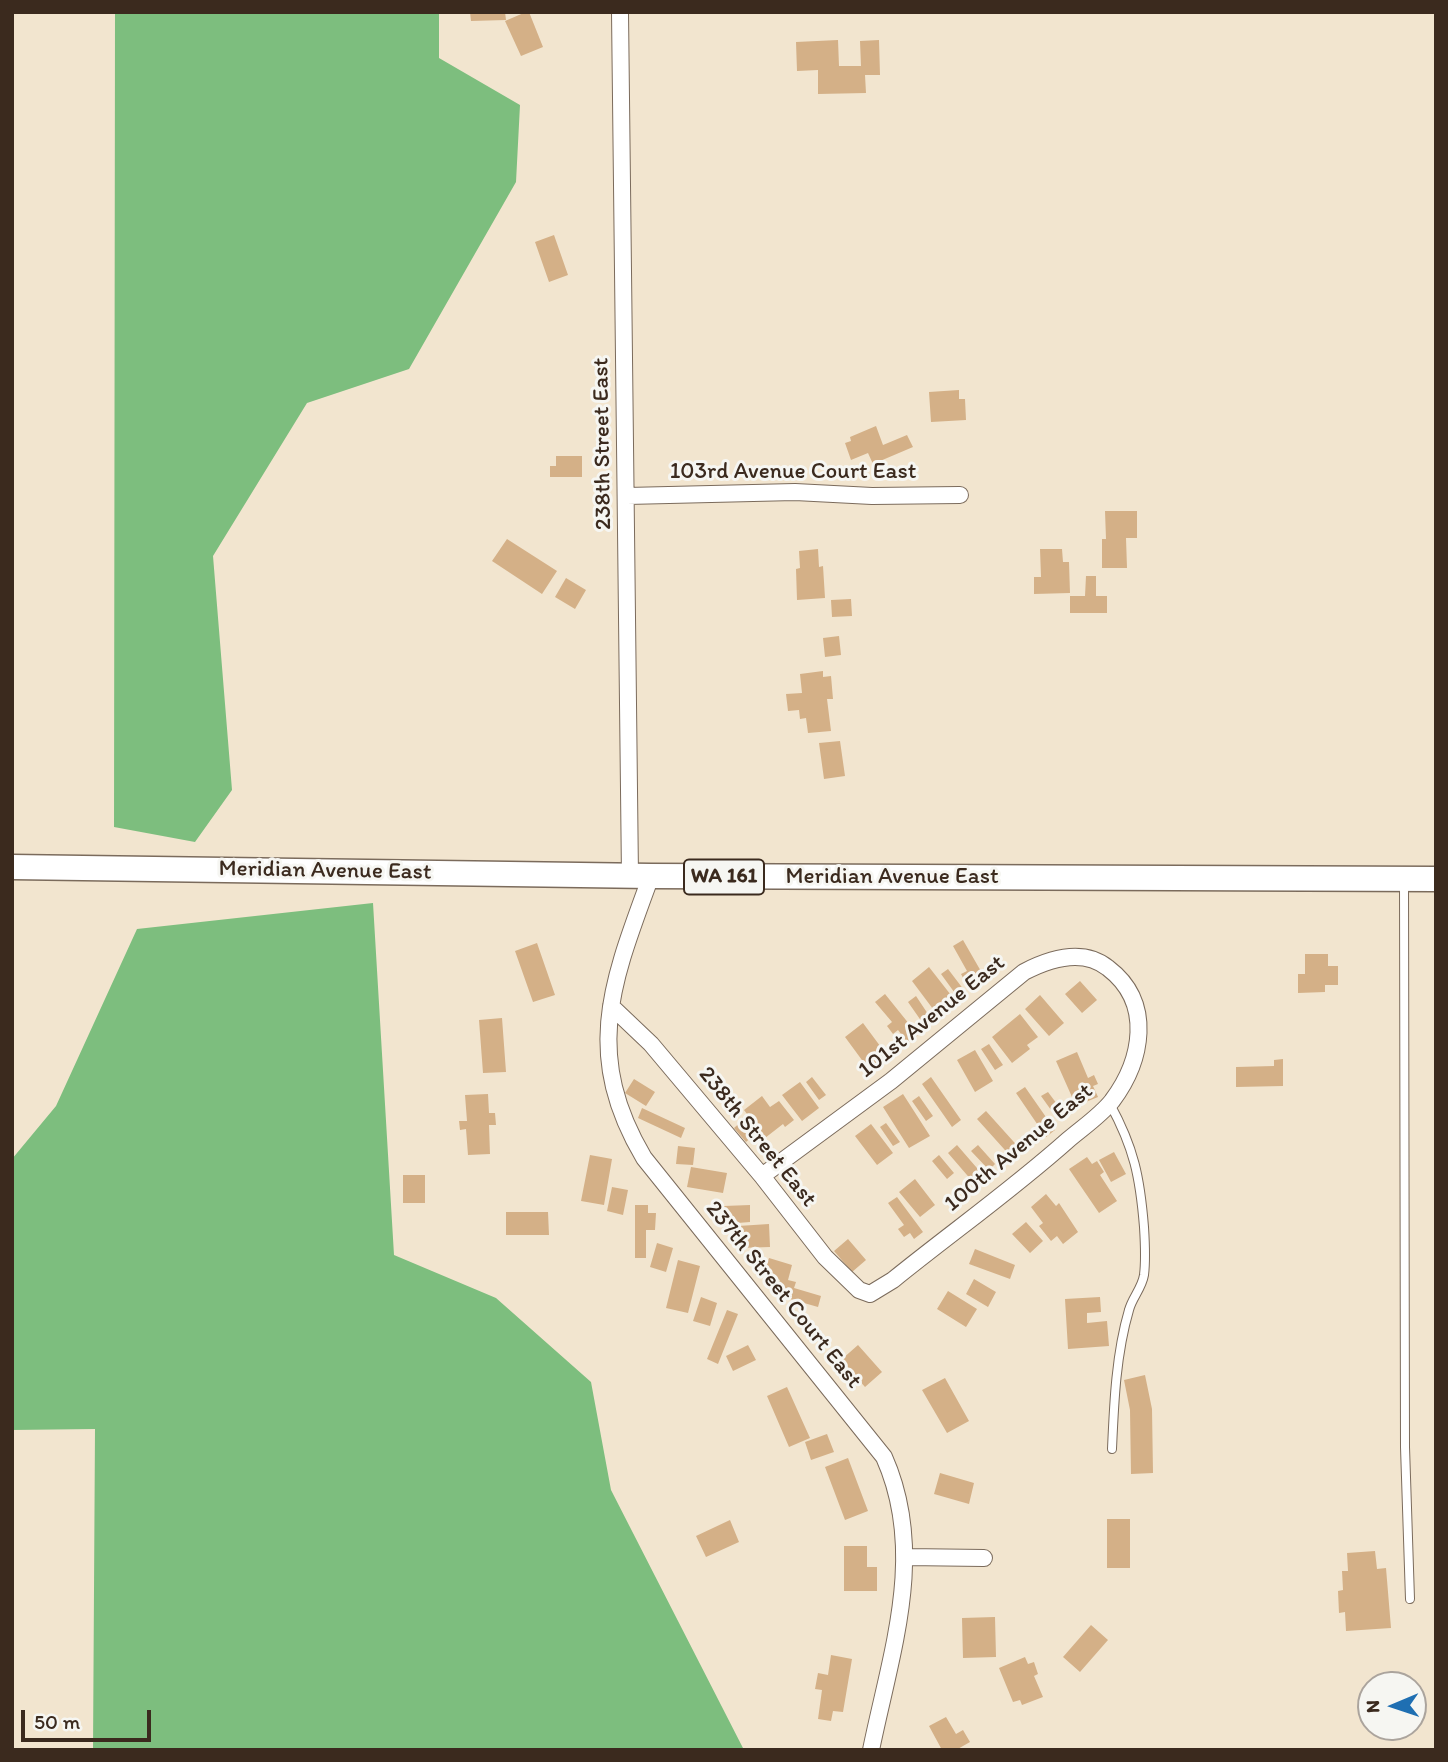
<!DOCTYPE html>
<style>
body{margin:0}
#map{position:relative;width:1448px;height:1762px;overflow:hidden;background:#f2e5cf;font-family:Itim,sans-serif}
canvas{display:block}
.frame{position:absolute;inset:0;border:14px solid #3b2a1e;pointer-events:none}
.north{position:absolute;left:1357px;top:1671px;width:70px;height:70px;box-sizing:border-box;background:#f6f6f2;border:2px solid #aba49d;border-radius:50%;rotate:268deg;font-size:19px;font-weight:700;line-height:28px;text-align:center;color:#3b2a1e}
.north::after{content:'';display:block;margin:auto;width:24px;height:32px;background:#1f6fb2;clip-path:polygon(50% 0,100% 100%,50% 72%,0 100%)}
.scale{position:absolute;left:21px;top:1710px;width:130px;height:32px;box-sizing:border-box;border:4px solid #3b2a1e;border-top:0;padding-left:9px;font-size:21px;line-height:24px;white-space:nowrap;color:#3b2a1e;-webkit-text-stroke:5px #f6f6f2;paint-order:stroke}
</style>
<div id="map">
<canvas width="1448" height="1762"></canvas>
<div class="frame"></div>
<div class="north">N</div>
<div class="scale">50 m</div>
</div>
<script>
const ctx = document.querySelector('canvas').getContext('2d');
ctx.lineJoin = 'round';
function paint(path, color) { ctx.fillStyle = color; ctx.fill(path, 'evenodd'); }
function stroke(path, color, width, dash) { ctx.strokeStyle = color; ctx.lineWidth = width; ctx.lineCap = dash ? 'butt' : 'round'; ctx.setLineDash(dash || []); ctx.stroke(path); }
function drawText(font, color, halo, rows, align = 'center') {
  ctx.font = font + ' Itim,sans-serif'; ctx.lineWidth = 6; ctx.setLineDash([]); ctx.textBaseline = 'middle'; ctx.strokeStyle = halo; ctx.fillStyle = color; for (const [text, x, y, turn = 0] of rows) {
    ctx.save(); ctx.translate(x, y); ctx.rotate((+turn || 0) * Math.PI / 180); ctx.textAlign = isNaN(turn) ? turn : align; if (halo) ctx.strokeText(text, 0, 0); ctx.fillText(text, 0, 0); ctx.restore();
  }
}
paint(new Path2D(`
 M115,12H439V58L520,105L516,182L409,369L307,403L213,556L232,790L195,842L114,827Z
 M373,903L394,1255L496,1298L591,1382L611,1490L744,1750H93L95,1429L12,1430V1159L56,1106L137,929Z`), '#7dbe7e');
paint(new Path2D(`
 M470,12H505L506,20L471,21Z
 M526,12H529L543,47L521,56L505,21Z
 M838,40L839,66H861L860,41L879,40L880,75H865L866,93L818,94V70L797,71L796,42Z
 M554,235L568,275L549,282L535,242Z
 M959,390V399H965L966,420L931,422L929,392Z
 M876,426L883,445L907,435L913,447L873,464L868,453L851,460L845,443L851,441L850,437Z
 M556,456H582V477H550V466H556Z
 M1105,511H1137V538H1126L1127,568H1102V539H1106Z
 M507,539L557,571L542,594L492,561Z
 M818,549L819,567L823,566L825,598L797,600L796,569L800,568L799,551Z
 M1040,549H1062L1063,562H1069L1070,593L1034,594V577H1041Z
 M1086,576H1096V596H1107V613H1070V596H1085Z
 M566,578L586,590L575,609L555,597Z
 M851,599L852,616L832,617L831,600Z
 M839,636L841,655L825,657L823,638Z
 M823,671V677L831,676L833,699H827L831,731L808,733L806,718L800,719L799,710L788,711L786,694L802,693L800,674Z
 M840,741L845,776L824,779L819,743Z
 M963,940L986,980L977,986L975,983L968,987L961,974L967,971L953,946Z
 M537,943L555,995L533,1002L515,951Z
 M1305,954H1328V966H1338V985H1325V992L1298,993V974H1305Z
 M929,967L954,999L936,1013L912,981Z
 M948,969L964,990L957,996L941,974Z
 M1080,981L1097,1000L1082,1013L1065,994Z
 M885,994L918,1035L908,1043L898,1030L893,1034L887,1026L892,1022L875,1002Z
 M1040,995L1064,1023L1049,1036L1025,1009Z
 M916,996L930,1017L922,1022L908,1002Z
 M1020,1014L1038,1037L1027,1045L1030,1049L1012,1063L992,1037Z
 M502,1018L506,1072L483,1073L479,1020Z
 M863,1023L889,1058L870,1071L845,1037Z
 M989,1044L1003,1065L995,1070L981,1049Z
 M975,1050L993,1081L975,1092L957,1060Z
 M1077,1052L1088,1078L1094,1075L1098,1084L1093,1086L1098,1097L1076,1106L1056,1061Z
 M1283,1059V1086L1236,1087V1067L1274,1066V1060Z
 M812,1077L826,1095L819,1100L806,1082Z
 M931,1077L961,1120L952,1127L922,1084Z
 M634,1079L655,1092L646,1106L625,1093Z
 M800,1082L819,1108L802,1121L782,1095Z
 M1025,1087L1055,1130L1046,1137L1016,1093Z
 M1048,1092L1063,1112L1056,1117L1041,1096Z
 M488,1094L489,1113H495L496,1125H489L490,1154L468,1155L466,1129L460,1130L459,1121H467L465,1095Z
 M903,1094L930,1136L909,1148L883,1107Z
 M762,1096L770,1107L779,1101L794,1120L785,1127L783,1124L765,1138L744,1110Z
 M919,1096L933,1116L926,1121L912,1101Z
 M642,1108L685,1128L681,1138L638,1118Z
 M986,1111L1022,1151L1013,1159L977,1119Z
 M743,1120L755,1134L746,1142L734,1128Z
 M886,1123L900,1142L893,1146L880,1127Z
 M871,1124L893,1153L877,1165L855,1136Z
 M957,1145L983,1175L973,1182L948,1153Z
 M978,1145L995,1164L989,1170L971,1151Z
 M678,1146L695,1148L693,1165L676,1164Z
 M1114,1152L1126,1174L1111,1182L1099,1160Z
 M590,1155L612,1159L604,1205L581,1201Z
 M939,1155L954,1173L947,1179L932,1161Z
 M1087,1157L1092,1164L1097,1161L1104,1172L1100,1175L1117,1201L1099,1213L1069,1169Z
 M691,1167L727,1173L723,1193L687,1187Z
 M403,1175H425V1203H403Z
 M915,1179L935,1205L920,1217L899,1192Z
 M612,1187L628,1190L623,1215L607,1211Z
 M1046,1194L1056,1206L1059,1203L1078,1232L1063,1244L1057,1236L1051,1241L1039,1226L1043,1223L1031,1207Z
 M897,1197L923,1232L914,1239L910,1233L904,1237L898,1229L904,1225L888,1203Z
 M635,1205H648V1213H656L655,1230H646V1258H635Z
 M750,1205V1222L725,1224L724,1206Z
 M506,1212H548L549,1235H506Z
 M1026,1222L1043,1241L1030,1253L1012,1234Z
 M769,1224L770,1247L739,1248L738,1226Z
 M848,1239L866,1260L852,1272L834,1251Z
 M657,1243L673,1248L666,1272L650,1267Z
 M975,1249L1015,1265L1010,1279L969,1264Z
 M769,1258L792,1265L788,1280L796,1282L794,1288L821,1296L818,1307L776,1295L780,1280L764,1275Z
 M678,1260L700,1266L688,1313L666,1308Z
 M974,1279L996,1292L988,1307L966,1294Z
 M948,1291L977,1309L966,1327L937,1309Z
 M701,1297L717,1303L710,1326L693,1321Z
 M1100,1297L1101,1312L1087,1313V1323L1107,1321L1109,1346L1068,1349L1065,1299Z
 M727,1310L738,1314L718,1364L707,1359Z
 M748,1345L756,1360L733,1371L726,1356Z
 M858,1345L882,1372L865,1387L841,1360Z
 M1145,1375L1152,1409L1153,1473L1131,1474L1130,1410L1124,1380Z
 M945,1378L969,1421L947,1433L922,1390Z
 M787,1387L810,1438L789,1447L767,1396Z
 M827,1434L834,1452L811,1460L805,1442Z
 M848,1458L868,1511L845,1520L825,1467Z
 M940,1473L974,1483L969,1504L934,1494Z
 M1107,1519H1130V1568H1107Z
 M730,1520L739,1542L706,1557L696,1536Z
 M844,1546H867V1567H877V1591H844Z
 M1375,1551L1377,1569L1386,1568L1391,1628L1346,1631L1345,1612L1339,1613L1338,1591L1343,1590L1342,1571H1348L1347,1553Z
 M995,1617L996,1657L963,1658L962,1618Z
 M1091,1625L1108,1640L1080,1672L1063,1657Z
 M831,1655L852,1659L843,1712L833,1711L831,1721L818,1719L822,1690L815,1689L818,1673L828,1675Z
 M1025,1657L1028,1664L1034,1662L1038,1674L1034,1676L1043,1697L1022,1705L1020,1700L1013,1702L999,1668Z
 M946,1717L956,1734L963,1730L970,1742L956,1750H942L929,1726Z`), '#d4b087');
const service = new Path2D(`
 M1404,881L1405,1447L1410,1599
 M1110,1104C1134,1148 1140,1177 1144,1227C1145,1243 1146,1259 1144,1275C1142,1288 1132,1298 1129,1310C1116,1354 1114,1403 1112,1449`);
const minor = new Path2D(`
 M620,12L630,876
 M627,496L795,492L872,496L960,495
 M651,876C612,982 582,1053 644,1158L884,1457C927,1553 891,1652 871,1750
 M611,1006L651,1044L762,1176L825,1257L859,1290L870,1294L893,1280C951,1233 1012,1190 1068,1140C1082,1128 1100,1116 1112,1101C1142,1061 1154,1003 1108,968C1083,948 1049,959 1024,972L891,1081L762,1176
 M906,1557L984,1558`);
const primary = new Path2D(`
 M12,867L651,876L1436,879`);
stroke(service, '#7b6b5c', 10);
stroke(minor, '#7b6b5c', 18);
stroke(primary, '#7b6b5c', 27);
stroke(service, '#fff', 8);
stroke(minor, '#fff', 16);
stroke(primary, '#fff', 24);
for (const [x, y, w] of [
 [724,877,80]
]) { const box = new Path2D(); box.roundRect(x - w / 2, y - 17.5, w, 35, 5); ctx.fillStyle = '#f6f6f2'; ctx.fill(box); stroke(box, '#3b2a1e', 2); }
drawText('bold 21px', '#3b2a1e', null, [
 ["WA 161",724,877]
]);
drawText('23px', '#3b2a1e', '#f6f6f2', [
 ["238th Street East",603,444,-91],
 ["103rd Avenue Court East",793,472],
 ["Meridian Avenue East",325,871,1],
 ["Meridian Avenue East",892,877],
 ["101st Avenue East",932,1017,-39],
 ["238th Street East",757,1137,51],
 ["100th Avenue East",1019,1148,-40],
 ["237th Street Court East",783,1295,51]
]);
</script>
